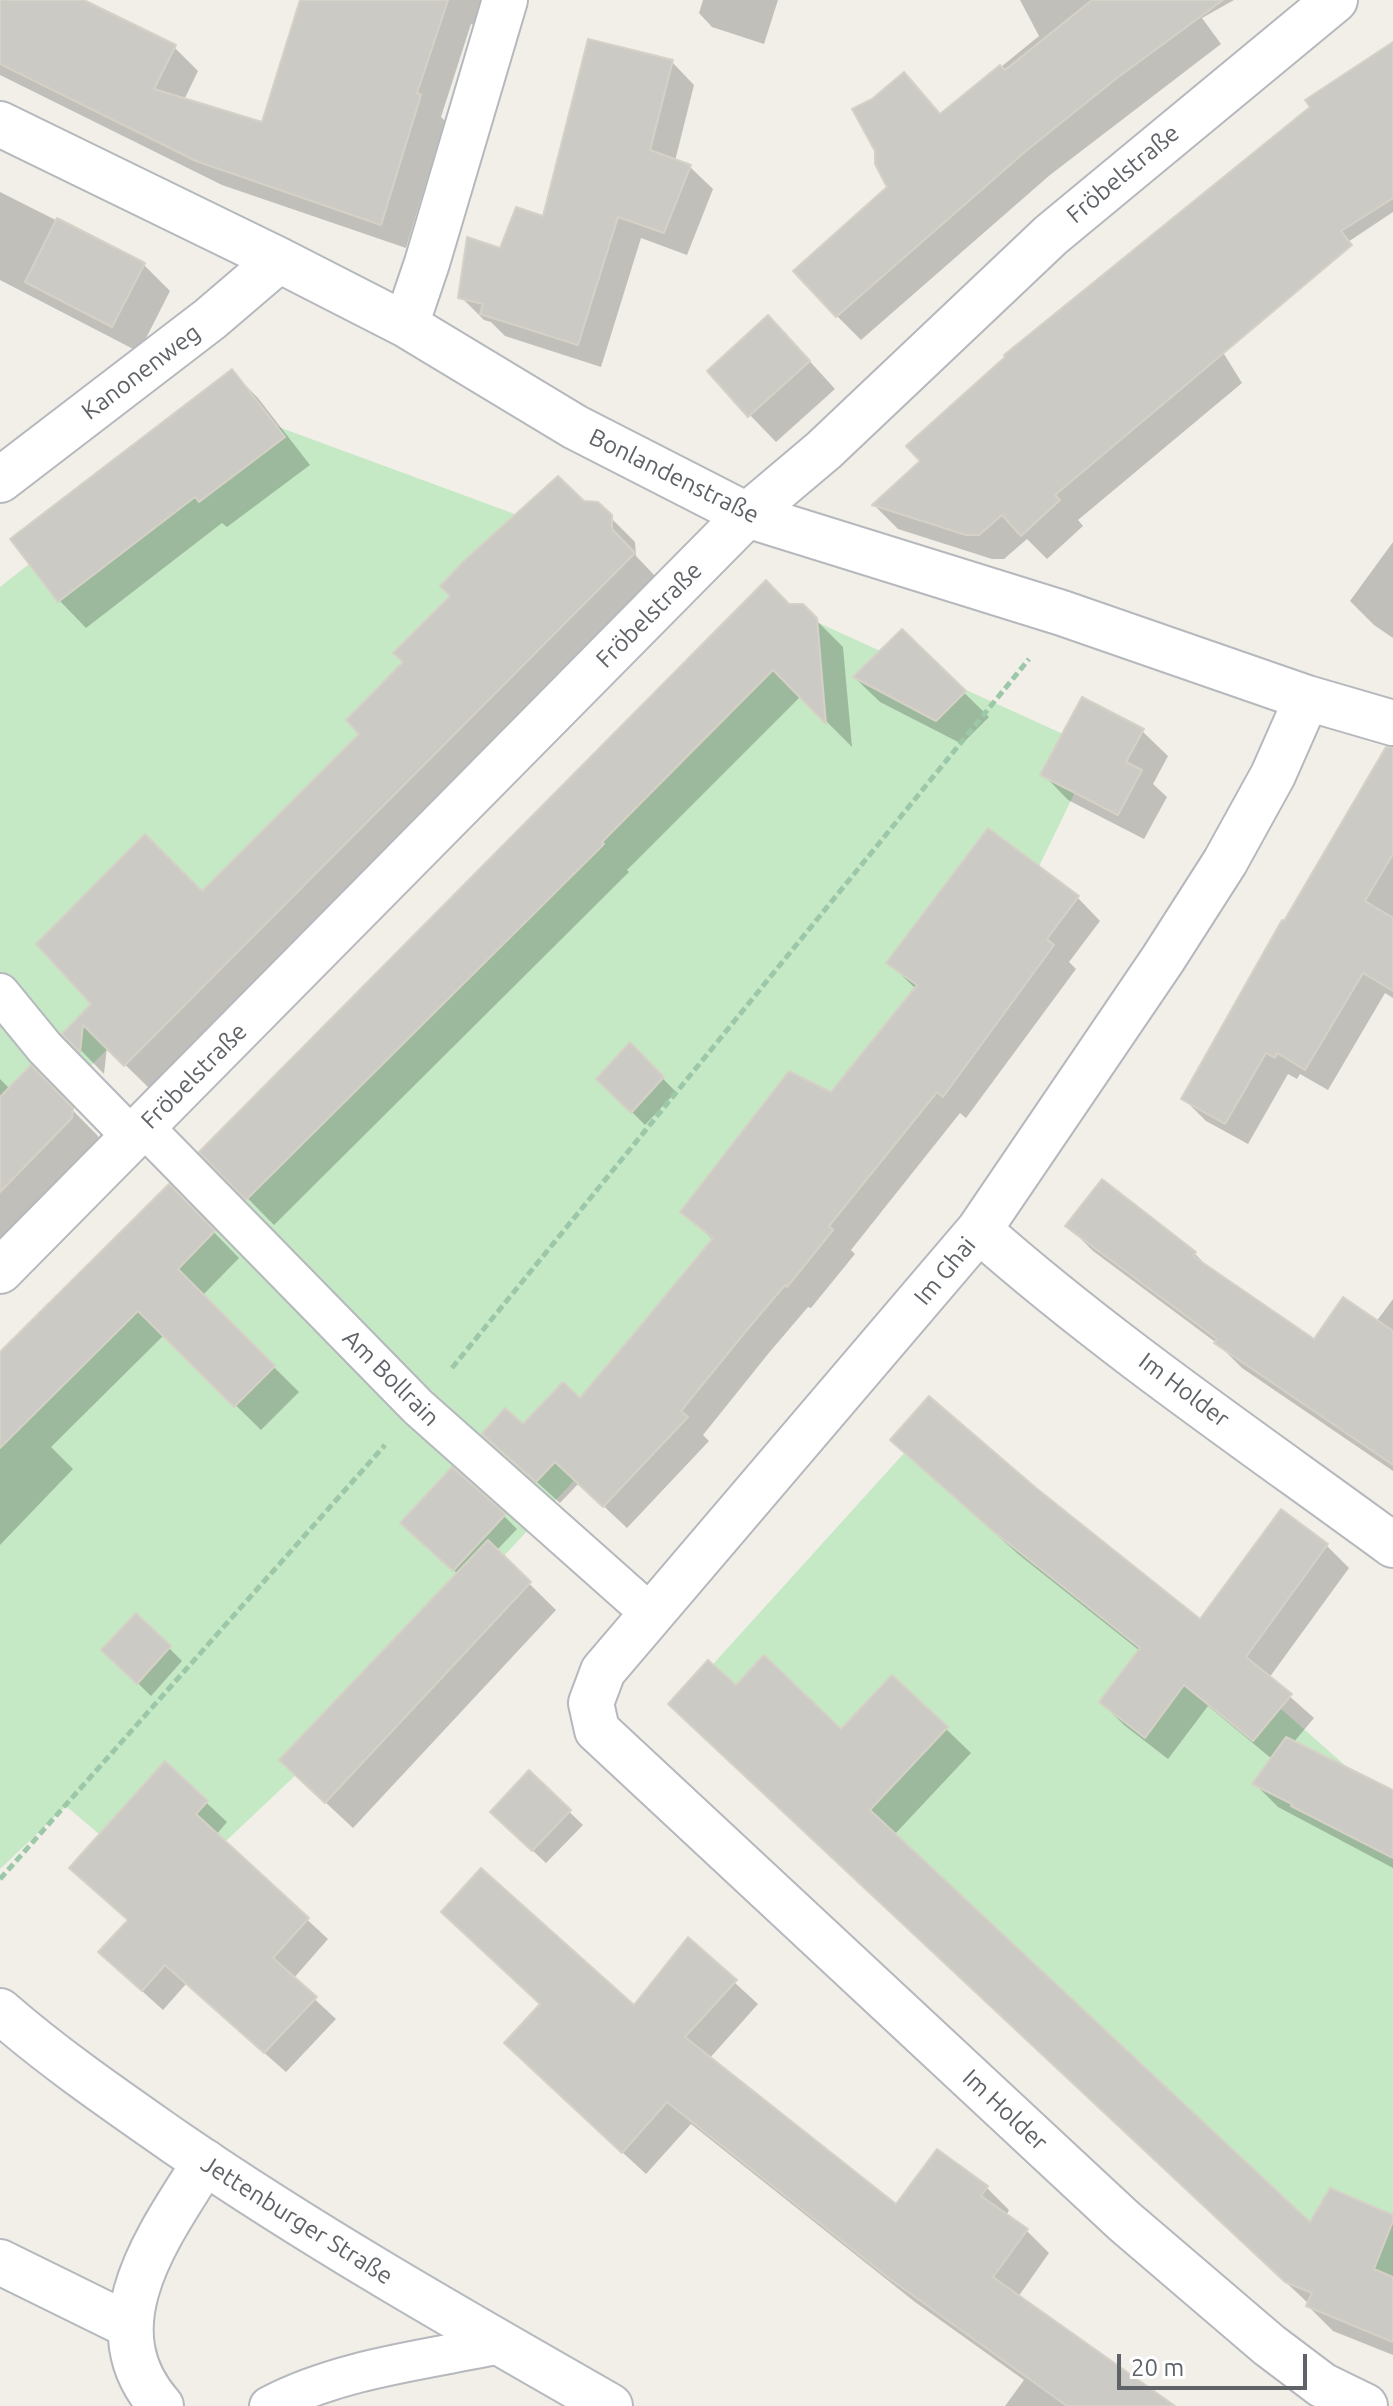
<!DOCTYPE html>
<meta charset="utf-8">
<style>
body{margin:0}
#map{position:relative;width:1393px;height:2406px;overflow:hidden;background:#f1efe8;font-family:Ubuntu,sans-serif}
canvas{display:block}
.scale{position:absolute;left:1117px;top:2354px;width:190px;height:36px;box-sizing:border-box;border:4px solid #5f6368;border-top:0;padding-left:10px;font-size:24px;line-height:28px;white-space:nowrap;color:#5f6368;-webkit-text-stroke:6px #fff;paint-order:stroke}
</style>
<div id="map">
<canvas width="1393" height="2406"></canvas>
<div class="scale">20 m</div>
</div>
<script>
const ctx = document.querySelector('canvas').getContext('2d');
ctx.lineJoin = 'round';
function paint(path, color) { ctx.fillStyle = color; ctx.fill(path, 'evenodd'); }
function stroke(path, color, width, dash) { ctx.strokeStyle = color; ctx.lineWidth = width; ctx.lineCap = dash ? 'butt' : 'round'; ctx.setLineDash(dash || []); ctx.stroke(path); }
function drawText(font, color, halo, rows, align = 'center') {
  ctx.font = font + ' Ubuntu,sans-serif'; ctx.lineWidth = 7; ctx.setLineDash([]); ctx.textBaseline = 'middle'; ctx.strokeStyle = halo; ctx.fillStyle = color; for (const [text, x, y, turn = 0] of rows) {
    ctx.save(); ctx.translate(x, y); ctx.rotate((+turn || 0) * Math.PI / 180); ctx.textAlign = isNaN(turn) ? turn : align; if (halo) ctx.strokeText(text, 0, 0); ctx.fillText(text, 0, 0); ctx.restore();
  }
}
paint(new Path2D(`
 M227,408L607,548L0,1157V587Z
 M768,600L1096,749L993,961L619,1432L338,1735L170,1894L66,1806L0,1869V1405L260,1136Z
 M935,1419L1255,1686L1390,1805L1393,1829V2302L696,1683Z`), '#c5e8c5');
paint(new Path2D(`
 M0,0H80L174,47L198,71L184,100L264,124L303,0H482L474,25L471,24L441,117L445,121L406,248L222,185L0,75Z
 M703,0H778L764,44L712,27L699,13Z
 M1020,0H1234L1202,18L1221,44L1050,175L861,340L837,316L889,187L873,100L904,74L942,115L1039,36Z
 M1393,45V212L1211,333L1242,383L1078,520L1083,526L1047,559L1027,539L1004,559H992L898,529L874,505Z
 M672,62L694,85L675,161L690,167L713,189L687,255L641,238L601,367L505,336L491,322L484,320L461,297L502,250L545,219Z
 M0,192L143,264L170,291L139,352L0,280Z
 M795,345L835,389L776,442L750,415Z
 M232,372L258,398L310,465L227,527L222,523L86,628L60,601L13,539Z
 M583,503L597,504L635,542L636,556L658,579L150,1089L107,1047L104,1074L65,1034L362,734L405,662L453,596Z
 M1393,542V638L1374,625L1350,601Z
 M790,606H802L843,647L852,747L801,696L627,870L629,872L274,1225L202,1152Z
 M902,632L989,717L962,744L880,702L855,678Z
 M1142,731L1168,756L1153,784L1167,797L1144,839L1068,800L1043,774Z
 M1393,792V998L1385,993L1328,1090L1300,1074L1297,1079L1288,1074L1248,1144L1206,1121L1184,1099Z
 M989,830L1078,898L1100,921L1069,962L1076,969L966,1118L960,1113L851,1250L855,1254L811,1308L808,1307L768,1354L703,1435L709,1441L627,1528L579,1483L560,1503L484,1434L523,1427L580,1401L714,1241L683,1212L831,1095L916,989L889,963Z
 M630,1045L676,1092L645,1125L599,1079Z
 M31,1068L98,1136V1145L0,1243V1079L9,1088Z
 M1102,1182L1195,1254L1215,1274L1315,1341L1376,1322L1393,1299V1471L1242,1368L1218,1344L1093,1251L1068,1226Z
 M169,1186L239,1258L202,1296L299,1392L261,1430L164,1335L51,1447L73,1469L0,1545V1356Z
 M892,1440L1035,1490L1200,1622L1326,1545L1349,1568L1269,1678L1314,1718L1293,1743L1393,1793V1868L1278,1807L1254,1783L1272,1759L1208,1706L1168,1759L1124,1725L1101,1702L1140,1651L1018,1554Z
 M504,1516L517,1529L496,1551L556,1610L353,1828L309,1787L458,1574L416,1536Z
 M136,1615L182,1661L151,1696L104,1650Z
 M893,1678L971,1753L894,1835L1311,2226L1393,2217V2355L1333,2331L1308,2306L1309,2304L695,1728L736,1688L842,1731Z
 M165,1764L227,1822L216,1835L328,1939L293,1979L336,2019L286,2072L186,1984L163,2010L121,1972L130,1921Z
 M529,1773L583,1825L546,1863L506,1826Z
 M688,1940L758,2004L709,2059L896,2207L987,2188L1009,2210L1006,2216L1026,2230L1049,2253L1018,2297L1172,2406H1005L1024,2380L915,2302L691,2124L646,2174L529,2066L634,2008Z`), '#0003');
const building = new Path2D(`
 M0,0H84L176,45L154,89L262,122L300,0H448L417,93L421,95L381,225L196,161L0,64Z
 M1092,0H1223L1117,78L1026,151L836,317L793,271L887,187L875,164V151L852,109L872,99L904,72L940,114L1000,65L1005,70Z
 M588,39L673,60L650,150L691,165L664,233L618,217L578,345L480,314L483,304L458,298L467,237L500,248L516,207L543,216Z
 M1393,42V198L1341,231L1352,245L1055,495L1060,500L1021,536L1002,515L979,535H966L872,505L920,461L906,446L1005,357L1004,355L1310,107L1305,100Z
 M57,218L145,263L112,327L25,282Z
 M768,315L810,361L748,417L707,371Z
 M232,369L285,437L199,502L195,497L58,602L10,539Z
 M558,476L584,501L598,502L612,515V529L635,553L124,1066L83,1025L80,1052L62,1034L91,1004L36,944L145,834L202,891L359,734L346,720L403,662L393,653L450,596L440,586L465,560Z
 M766,580L789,604H803L817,618L826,724L773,670L602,842L604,844L246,1200L199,1152Z
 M902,629L966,691L936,721L853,677Z
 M1082,697L1144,729L1126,762L1142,770L1118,815L1040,775Z
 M1386,747H1393V854L1365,901L1393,918V991L1363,973L1305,1070L1277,1053L1275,1058L1266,1053L1225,1124L1181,1099L1282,920L1284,921Z
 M988,828L1079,896L1047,939L1054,945L943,1097L937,1092L829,1226L833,1230L787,1287L785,1285L746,1331L681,1411L688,1417L603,1507L555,1462L536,1482L482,1434L505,1408L523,1424L563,1382L580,1398L643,1323L713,1238L680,1212L789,1071L831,1092L917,985L886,963Z
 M630,1042L664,1077L631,1113L596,1079Z
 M31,1065L73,1108L72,1118L0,1192V1097Z
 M1102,1179L1196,1252L1193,1256L1314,1339L1343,1297L1393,1331V1465L1214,1343L1217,1339L1065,1226Z
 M169,1184L215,1231L178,1269L275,1366L234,1407L138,1311L0,1448V1352Z
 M929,1396L1036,1488L1200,1619L1281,1509L1328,1544L1246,1657L1292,1694L1253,1741L1184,1685L1145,1738L1099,1702L1140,1648L993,1531L890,1440Z
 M452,1467L506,1514L453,1571L400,1523Z
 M488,1540L531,1582L325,1803L279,1760Z
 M136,1613L171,1646L137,1684L101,1650Z
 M764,1655L841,1729L892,1675L948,1727L870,1810L1310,2222L1330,2188L1393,2215V2221L1374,2269L1393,2277V2342L1306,2306L1312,2293L1285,2282L668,1704L708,1660L736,1685Z
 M1286,1737L1393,1790V1858L1291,1806L1292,1804L1252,1784Z
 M165,1761L208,1801L196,1814L309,1918L273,1958L317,1997L264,2053L165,1965L142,1991L98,1952L128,1920L69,1868Z
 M529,1770L571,1810L532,1851L490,1812Z
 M481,1868L634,2005L688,1937L737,1980L685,2037L896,2204L937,2149L988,2186L981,2196L1028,2229L993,2277L1175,2406H1067L890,2279L667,2102L622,2153L504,2043L540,2004L441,1912Z`);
paint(building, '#cccac5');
stroke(building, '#d6d1c6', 2);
const lane = new Path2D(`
 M0,993L45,1048L133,1138
 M144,1127L418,1407L652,1615
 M269,2406C339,2369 424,2360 501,2344`);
const street = new Path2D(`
 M0,124L279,260L406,325L575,427L747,515L1062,613L1307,698L1393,723
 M406,325L427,263L505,0
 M0,480L210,319L279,260
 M1307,698L1273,775L1225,862L1163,959L979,1230L603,1671L591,1703L597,1730L1124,2221L1269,2345L1322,2385L1365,2406
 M979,1230C1108,1344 1254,1443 1393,1545
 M0,1271L747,515L824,450L1051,235L1335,0
 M0,2262L128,2325
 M161,2406C90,2326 160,2234 205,2162`);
const secondary = new Path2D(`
 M0,2011C55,2059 115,2100 175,2142C315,2238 463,2322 610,2406`);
stroke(lane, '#b5b8bc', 42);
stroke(street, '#b5b8bc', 48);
stroke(secondary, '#b6babf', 48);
stroke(new Path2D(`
 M452,1368L1029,659
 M0,1879L385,1445`), '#9cc7a9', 5, [8, 4]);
stroke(lane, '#fff', 38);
stroke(street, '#fff', 44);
stroke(secondary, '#fff', 44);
drawText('24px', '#5f6368', '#fff', [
 ["Fröbelstraße",1123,174,-40],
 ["Kanonenweg",141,372,-37],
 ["Bonlandenstraße",674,476,26],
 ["Fröbelstraße",649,615,-45],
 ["Fröbelstraße",194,1076,-45],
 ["Im Ghai",945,1271,-50],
 ["Am Bollrain",391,1378,45],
 ["Im Holder",1184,1390,37],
 ["Im Holder",1005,2110,43],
 ["Jettenburger Straße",297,2220,32]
]);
</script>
